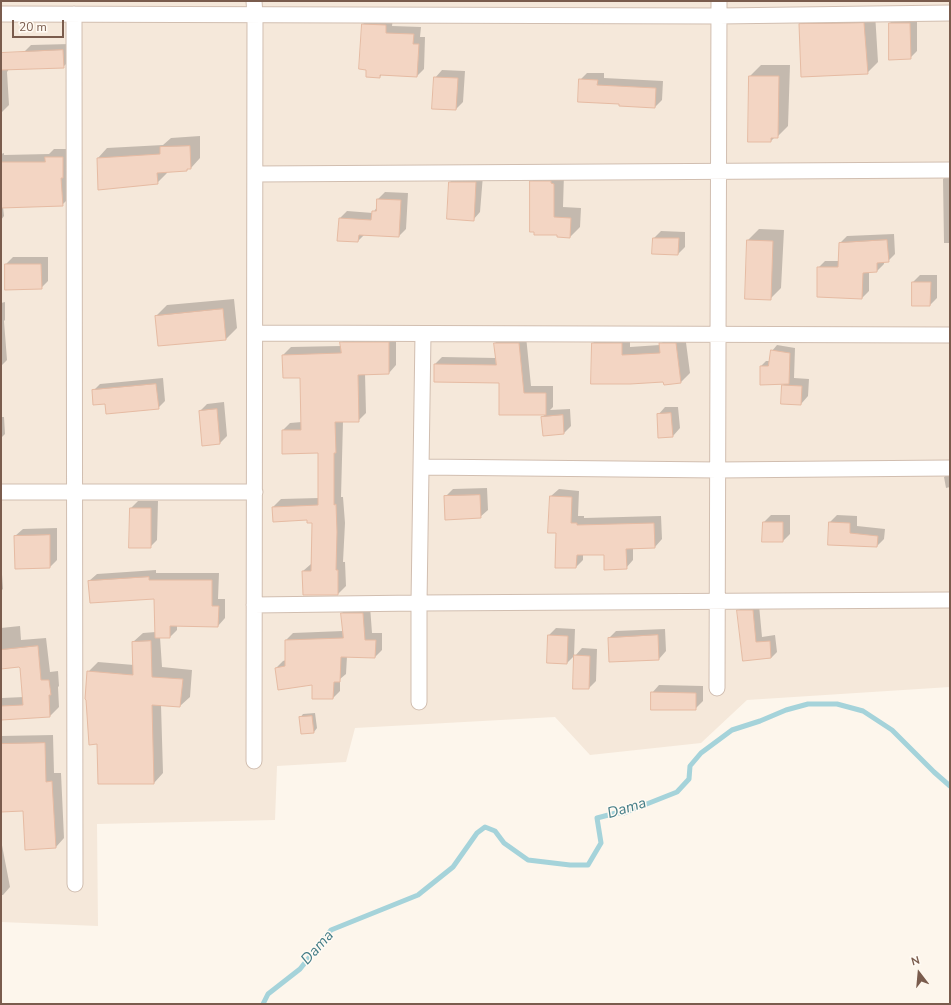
<!DOCTYPE html>
<style>
body{margin:0}
#map{position:relative;width:951px;height:1005px;overflow:hidden;background:#fdf6ec;font-family:"Nunito Sans",sans-serif}
canvas{display:block}
.frame{position:absolute;inset:0;border:2px solid #7a5c4d;pointer-events:none}
.north{position:absolute;left:899px;top:953px;width:40px;height:40px;-webkit-text-stroke:3px #fffaf3;paint-order:stroke;rotate:344deg;font-size:11px;font-weight:700;line-height:16px;text-align:center;color:#7a5c4d}
.north::after{content:'';display:block;margin:auto;width:14px;height:18px;background:#7a5c4d;clip-path:polygon(50% 0,100% 100%,50% 72%,0 100%)}
.scale{position:absolute;left:12px;top:20px;width:52px;height:18px;box-sizing:border-box;border:2px solid #7a5c4d;border-top:0;padding-left:5px;font-size:12px;line-height:14px;white-space:nowrap;color:#7a5c4d;-webkit-text-stroke:3px #fffaf3;paint-order:stroke}
</style>
<div id="map">
<canvas width="951" height="1005"></canvas>
<div class="frame"></div>
<div class="north">N</div>
<div class="scale">20 m</div>
</div>
<script>
const ctx = document.querySelector('canvas').getContext('2d');
ctx.lineJoin = 'round';
function paint(path, color) { ctx.fillStyle = color; ctx.fill(path, 'evenodd'); }
function stroke(path, color, width, dash) { ctx.strokeStyle = color; ctx.lineWidth = width; ctx.lineCap = dash ? 'butt' : 'round'; ctx.setLineDash(dash || []); ctx.stroke(path); }
function drawText(font, color, halo, rows, align = 'center') {
  ctx.font = font + ' "Nunito Sans",sans-serif'; ctx.lineWidth = 3; ctx.setLineDash([]); ctx.textBaseline = 'middle'; ctx.strokeStyle = halo; ctx.fillStyle = color; for (const [text, x, y, turn = 0] of rows) {
    ctx.save(); ctx.translate(x, y); ctx.rotate((+turn || 0) * Math.PI / 180); ctx.textAlign = isNaN(turn) ? turn : align; if (halo) ctx.strokeText(text, 0, 0); ctx.fillText(text, 0, 0); ctx.restore();
  }
}
paint(new Path2D(`
 M1,1H950V687L747,700L701,743L590,755L555,717L355,728L346,762L277,766L275,820L97,824L98,926L1,922Z`), '#f5e8da');
paint(new Path2D(`
 M811,13H875L878,62L867,73L800,24Z
 M897,16H917V51L910,58L890,23Z
 M370,17L393,18L392,26L421,27L420,37H425L424,69L417,76L382,74L380,77L363,24Z
 M70,44V60L63,67L24,52L31,45Z
 M1,54L9,69L7,72L9,105L1,113Z
 M761,65H790L788,126L777,137H775L771,141L750,76Z
 M442,70L465,71L463,102L456,109L435,78Z
 M587,73H604V78L663,81L662,100L655,107L620,103L580,80Z
 M200,136V158L191,168L186,170L167,171V173L157,183L99,189L98,158L107,148L163,145L171,138Z
 M54,149H71L70,197L62,205L3,207L4,216L1,220V154L4,153V155L49,154Z
 M541,172L564,174L563,207L581,208L580,227L570,237L558,234L531,182Z
 M950,172V243H944L943,179Z
 M457,175H483L480,212L473,220L450,182Z
 M385,192L408,193L406,229L399,236L365,234L358,241L340,218L347,211L373,213L377,207L378,199Z
 M759,229L784,230L781,288L770,299L746,298L748,240Z
 M661,231L685,232V247L678,254L653,253L654,238Z
 M894,234L895,254L888,261H884V264L877,271H869V291L862,298L818,268L825,261H839L840,243L847,236Z
 M13,257H48V281L41,288L6,264Z
 M920,275H937V298L930,305L913,282Z
 M234,299L237,328L226,339L156,316L167,305Z
 M5,302V320L4,321L7,360L1,366V303Z
 M602,334L630,335V347L660,345L669,335H685L690,373L681,382L664,381L593,343Z
 M349,335H396V365L389,373H365L366,413L358,421H343L341,497H343L345,523L343,562H345L346,586L338,594H304L303,571L311,564L313,522L273,507L281,499L319,498V452L283,430L290,423L302,422L301,377L283,355L291,347L341,346V343Z
 M502,336H526L531,386H553V407L550,410L570,409L571,426L564,433L542,417L546,414L500,382L435,364L442,357L496,358L495,343Z
 M777,345L795,348L794,378L809,379L808,396L801,404L783,385L785,383L761,366L766,361H770L772,351Z
 M163,378L165,401L158,408L106,403L93,391L100,384Z
 M224,402L227,436L220,443L200,411L207,404Z
 M665,407H678L680,428L673,436L658,415Z
 M1,417H4L5,434L1,438Z
 M948,474H950V487L946,488L944,477Z
 M487,488L488,510L480,517L445,497L453,489Z
 M559,489L579,491L578,516H584V518L661,516L662,539L655,547L633,548V560L626,568L605,554H583V560L576,567L557,532L551,496Z
 M138,501H158L157,540L150,547H130L131,508Z
 M771,515H790V534L783,541L764,522Z
 M837,515L857,516V526L885,529L884,539L877,546L829,544L830,522Z
 M57,528V560L50,567L16,568L15,536L23,529Z
 M1,560L3,589L1,591Z
 M156,570V573H219L218,599H225V618L218,626L177,625V630L170,637H160L162,667L192,670L190,697L180,706L161,705L163,773L154,783L88,672L98,662L134,665L133,642L143,633L156,632L155,598L89,581L97,574Z
 M744,605H759L762,637L775,635L777,652L771,658L743,660L738,611Z
 M349,606H370L372,633H382V650L375,657L347,656L346,674L340,679V691L333,698L313,683L276,668L283,661L286,660V640L293,633L343,631L342,613Z
 M20,626L21,640L46,638L50,672L58,671L59,686L58,687L59,707L50,716L1,719V683L2,698L24,697L20,666L1,668V628Z
 M556,628L575,629L574,656L567,663L549,635Z
 M665,629L666,651L659,659L609,638L616,631Z
 M582,648L597,649L596,681L589,688L575,656Z
 M659,685L703,686V701L695,709L652,693Z
 M315,713L317,728L314,732L300,718L303,714Z
 M53,735L54,773H61L64,838L56,847L24,810L1,811V736Z
 M1,840L10,887L3,895H1Z`), '#0003');
stroke(new Path2D(`
 M263,1004L268,994L300,969L331,930L418,895L453,867L477,833L485,827L495,831L504,843L528,860L570,865H588L601,843L597,818L616,813H624L677,792L689,779L690,766L701,753L732,730L760,721L786,710L808,704H837L863,711L892,730L934,772L950,786`), '#a5d3da', 5);
const building = new Path2D(`
 M864,23L868,74L801,77L799,24Z
 M889,23H910L911,59L889,60Z
 M362,24L386,25V33L414,34L413,44H419L417,77L380,75V78L366,77V70L359,69Z
 M63,50L64,68L1,70V53Z
 M749,76H779L778,138H771V142H748Z
 M434,77L458,78L456,110L432,109Z
 M579,79L598,80L597,85L656,88L655,108L619,106V104L578,102Z
 M190,146L191,169H187V171L157,173L158,184L98,190L97,158L160,154V147Z
 M45,157H63V178H61L63,206L1,208V162H45Z
 M530,181H551V183L554,184V217L571,218L570,238L557,237V235H534V232H530Z
 M449,182H476L474,221L447,219Z
 M377,199L401,200L399,237L359,235L358,242L337,241L339,218L371,220L372,211H376Z
 M653,238H679L678,255L652,254Z
 M747,240L773,241L771,300L745,299Z
 M887,240L889,262L877,263V272L863,273L862,299L817,297V267H838L839,243Z
 M5,264H41L42,289L5,290Z
 M912,282H931L930,306H912Z
 M223,309L226,340L158,346L155,316Z
 M340,342H389V374L358,375L359,422H335L336,453H334V505L336,504L337,532L336,570H338V595H303L302,571H311L312,523H307V520L273,522L272,507L318,505V453L282,454V430H301L300,378H283L282,355L341,353Z
 M494,343H519L524,393H546V415H499V383L434,382V364L496,365Z
 M592,343H622V355L660,353L659,343H676L681,383L664,385L663,382L630,384H591Z
 M771,350L790,353L789,384L760,385V366H768Z
 M156,384L159,409L106,414L105,404L93,405L92,390Z
 M782,385L802,386L801,405L781,404Z
 M217,409L220,444L202,446L199,411Z
 M671,413L673,437L658,438L657,414Z
 M563,415L564,434L543,436L541,417Z
 M480,495L481,518L445,520L444,496Z
 M550,496L572,497L571,523H577V525L654,523L655,548L626,549L627,569L604,570V555H577L576,568H555L556,533H548Z
 M130,508H151V548H129Z
 M763,522H783V542H762Z
 M829,522L850,523V533L878,536L877,547L828,545Z
 M50,535V568L15,569L14,536Z
 M149,577V580H212V606H219L218,627L170,626V638H155L154,599L90,603L88,581Z
 M737,610H753L756,642L770,641L771,658L743,661Z
 M341,613H363L365,640H376L375,658L341,657L340,682H334L333,699H312V685L278,690L275,668L285,666V640L343,638Z
 M548,635L568,636L567,664L547,663Z
 M658,635L659,660L609,662L608,638Z
 M151,641L152,677L183,679L180,707L152,705L154,784H98L97,744L89,745L86,700L85,699L87,671L133,675L132,642Z
 M38,646L41,680H49L51,695H49L50,717L1,720V706L23,705L20,668L19,667L1,669V650Z
 M574,655L590,656L589,689H573Z
 M651,692L696,693V710H651Z
 M312,716L314,733L301,734L299,717Z
 M45,743L46,782L52,781L56,848L25,850L23,811L1,812V744Z`);
paint(building, '#f3d5c3');
stroke(building, '#e6bba3', 1);
const street = new Path2D(`
 M254,1L255,15L254,761
 M1,14L719,16L950,13
 M74,14L75,884
 M255,174L950,170
 M255,333L950,335
 M422,467L718,470L950,468
 M1,492H255
 M254,605L419,603L950,600
 M717,688L719,1
 M419,702V603L423,334`);
stroke(street, '#d1beb0', 17);
stroke(street, '#fff', 15);
drawText('italic 15px', '#437c86', '#fffaf3', [
 ["Dama",627,809,-17],
 ["Dama",318,948,-48]
]);
</script>
